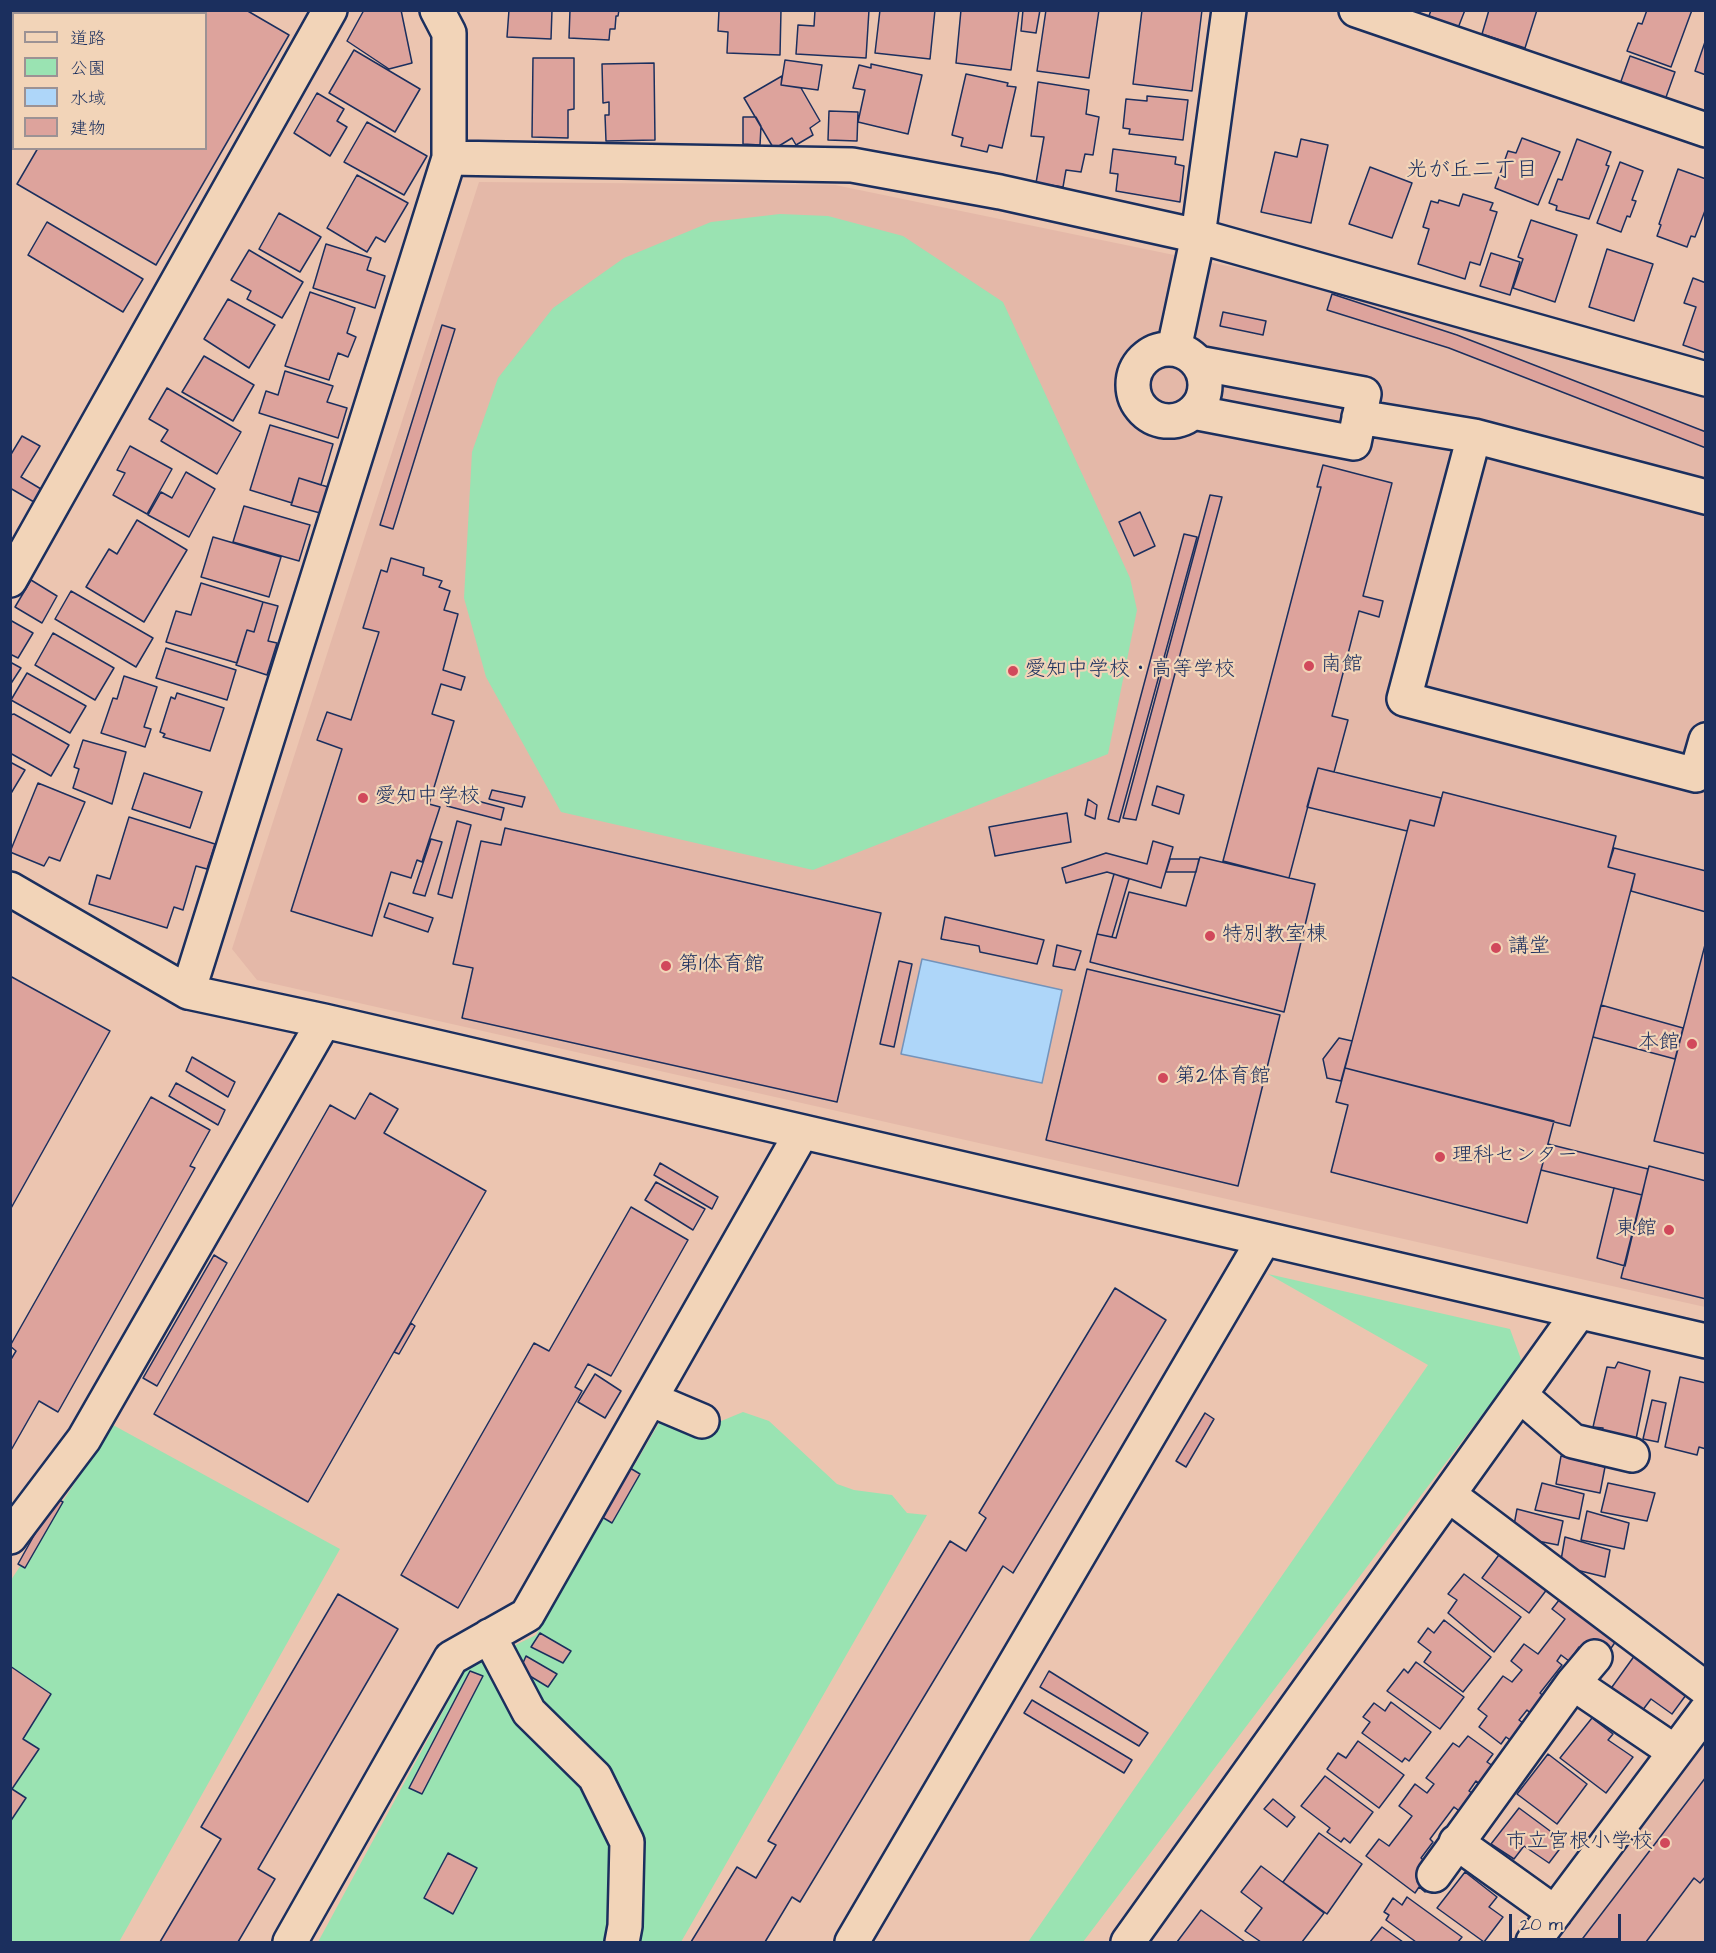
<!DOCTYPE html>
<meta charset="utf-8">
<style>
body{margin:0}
#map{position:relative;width:1716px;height:1953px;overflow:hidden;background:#ecc5b0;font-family:"Architects Daughter","Klee One",sans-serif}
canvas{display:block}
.frame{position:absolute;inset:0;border:12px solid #1b2f5e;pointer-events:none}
.legend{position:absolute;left:12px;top:12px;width:195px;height:138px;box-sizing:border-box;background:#f2d4b8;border:2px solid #9c9294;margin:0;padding:8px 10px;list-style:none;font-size:18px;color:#1b2f5e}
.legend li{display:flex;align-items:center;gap:12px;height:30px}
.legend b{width:30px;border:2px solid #9c9294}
.scale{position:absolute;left:1509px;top:1914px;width:112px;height:27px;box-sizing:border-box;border:3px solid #1b2f5e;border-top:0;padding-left:8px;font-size:18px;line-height:21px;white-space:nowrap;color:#1b2f5e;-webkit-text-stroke:4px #f2d4b8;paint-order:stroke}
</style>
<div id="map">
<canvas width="1716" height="1953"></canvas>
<div class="frame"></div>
<ul class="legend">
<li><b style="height:8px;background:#f2d4b8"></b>道路</li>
<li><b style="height:16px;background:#9ae3b2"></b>公園</li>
<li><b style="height:16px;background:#aed6f9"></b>水域</li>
<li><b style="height:16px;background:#dda39c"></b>建物</li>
</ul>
<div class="scale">20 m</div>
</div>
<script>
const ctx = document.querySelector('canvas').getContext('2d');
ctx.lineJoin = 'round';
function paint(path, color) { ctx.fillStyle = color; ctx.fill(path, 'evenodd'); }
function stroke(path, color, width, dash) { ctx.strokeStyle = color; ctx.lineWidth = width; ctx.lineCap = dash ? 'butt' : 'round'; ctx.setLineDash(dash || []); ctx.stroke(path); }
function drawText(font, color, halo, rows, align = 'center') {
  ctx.font = font + ' "Architects Daughter","Klee One",sans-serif'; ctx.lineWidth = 4.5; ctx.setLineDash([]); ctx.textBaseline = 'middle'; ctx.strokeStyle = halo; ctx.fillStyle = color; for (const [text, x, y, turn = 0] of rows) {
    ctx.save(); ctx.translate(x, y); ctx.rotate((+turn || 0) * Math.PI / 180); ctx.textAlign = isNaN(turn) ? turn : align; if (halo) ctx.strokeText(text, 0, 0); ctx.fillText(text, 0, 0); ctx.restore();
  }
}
paint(new Path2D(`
 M479,182L835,185L1329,287L1705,392V1307L257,980L232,949Z
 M1705,1740V1942H1551L1699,1743Z`), '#e4b8a8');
paint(new Path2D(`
 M780,214L828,216L903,236L1003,302L1130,578L1137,610L1108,754L813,870L561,812L486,677L464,598L472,452L498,378L553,308L624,258L711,222Z
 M1268,1274L1510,1329L1522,1362L1083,1942H1028L1428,1365Z
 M743,1412L769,1421L837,1484L854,1490L892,1495L907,1513L927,1515L681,1942H318L466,1669L536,1635L663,1416L714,1424Z
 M113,1425L340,1549L119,1942H11V1580Z`), '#9ae3b2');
const water = new Path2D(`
 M922,959L1062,990L1042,1083L901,1054Z`);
paint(water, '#aed6f9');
stroke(water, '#7393bb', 1.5);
const building = new Path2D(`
 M118,10H246L289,35L156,265L17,184L38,148H206V14H116Z
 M364,10H401L412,63L389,69L347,41Z
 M509,10H552L551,39L507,37Z
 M570,10H619L618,16H616L615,29H610L609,40L569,38Z
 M719,10H781L780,55L727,53L728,32L718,31Z
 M815,10H869L866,58L796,54L798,25L814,26Z
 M880,10H935L930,59L875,53Z
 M961,10H1019L1011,70L956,63Z
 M1023,10H1040L1036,33L1021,31Z
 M1046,10H1099L1089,78L1037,71Z
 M1142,10H1202L1192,91L1133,84Z
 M1431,10H1465L1458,28L1429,16Z
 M1489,10H1537L1525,48L1482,34Z
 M1647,10H1692L1671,67L1627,51L1638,23L1642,24Z
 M1706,39V75L1695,71Z
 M354,50L420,89L395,132L329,93Z
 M1630,56L1675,72L1665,100L1620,84Z
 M533,58H574V109L568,110V138L532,137Z
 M785,60L822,65L818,90L781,85Z
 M654,63L655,140L606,141L605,115H609V102L603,103L602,64Z
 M871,64L922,75L908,134L858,122L865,90L853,88L859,65L871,68Z
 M966,74L1008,83L1007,86L1016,87L1002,148L989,145L987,152L961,146L963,138L952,135Z
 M782,76L781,85L801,88L820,121L810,128L813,135L796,145L792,138L774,149L744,98Z
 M1038,82L1089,90L1086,114L1099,117L1093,155L1085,154L1081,172L1066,170L1063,187L1036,183L1044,137L1031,136Z
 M317,93L344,109L337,121L347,127L330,156L294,133Z
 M1147,96L1188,100L1183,140L1129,134L1130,129L1123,128L1126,99L1147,101Z
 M829,111L858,112L857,141L828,140Z
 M743,117H756L761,126L760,145L743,144Z
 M367,122L427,156L404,195L344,162Z
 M1522,138L1560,152L1538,205L1495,188L1508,151L1516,153Z
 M1301,139L1328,145L1311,223L1261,212L1275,152L1297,157Z
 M1577,139L1611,152L1606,165L1609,166L1589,219L1556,210L1557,206L1549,203L1558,179L1562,180Z
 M1113,149L1176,157L1175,164L1184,166L1180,202L1116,191L1118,174L1110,173Z
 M1620,162L1643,171L1632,200L1636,201L1630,217L1627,216L1621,232L1597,223Z
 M1370,167L1412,183L1392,238L1349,224Z
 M1678,169L1706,179V208L1695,237L1691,236L1687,247L1657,236L1661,225L1659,224Z
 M357,175L408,203L385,242L376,237L367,252L327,228Z
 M1463,194L1493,203L1490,210L1497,212L1480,265L1470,262L1465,279L1418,264L1429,229L1423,227L1431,201L1438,203L1439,200L1459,206Z
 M279,213L321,237L300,272L259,249Z
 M1531,220L1577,235L1555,302L1513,288L1523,259L1518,257Z
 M47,222L143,279L123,312L28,255Z
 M326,244L371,258L367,270L385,276L375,308L313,288Z
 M1607,249L1653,264L1634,321L1589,307Z
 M249,250L303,282L282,318L247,299L251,291L231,280Z
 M1491,253L1520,262L1510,295L1480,286Z
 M1693,278L1706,283V353L1683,345L1696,307L1684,303Z
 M310,292L355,308L347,333L356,337L348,357L338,353L329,380L285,366Z
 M1332,294L1457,335L1706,432V448L1449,348L1327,310Z
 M228,299L275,325L249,368L204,339Z
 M1223,312L1266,321L1263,335L1220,326Z
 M442,325L455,329L393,529L380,525Z
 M204,356L254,385L233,421L182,392Z
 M285,371L333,386L327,402L347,408L338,438L259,413L266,391L278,395Z
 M167,388L241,432L217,474L161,441L168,430L149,419Z
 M270,425L333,444L321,485L299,478L292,503L250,490Z
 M22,436L40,446L21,477L41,489L34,502L10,488V456Z
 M130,446L172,469L147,514L113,495L125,473L117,470Z
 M1323,465L1392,483L1363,596L1383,601L1379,617L1359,611L1332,716L1348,720L1334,772L1318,768L1289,878L1223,861L1321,487H1317Z
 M186,472L215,489L189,537L148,515L161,492L172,498Z
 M299,478L328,487L320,513L291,505Z
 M1210,495L1222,497L1136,820L1123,818Z
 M244,506L310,525L299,561L233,542Z
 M1140,512L1155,546L1134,556L1119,522Z
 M137,520L187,550L144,622L86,587L109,549L117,554Z
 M1184,534L1197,537L1119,822L1108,819Z
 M213,537L281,557L269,597L201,577Z
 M391,558L424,568L423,575L442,581L439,587L450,591L444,610L458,614L443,670L465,677L461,690L441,684L432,714L454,721L429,804L440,807L422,862L417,860L411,878L391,872L372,936L291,911L342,749L317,740L327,712L351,720L379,632L363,628L381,570L387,572Z
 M31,580L57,596L42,623L15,607Z
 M201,583L263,602L254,632L247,630L237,663L166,642L176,611L191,615Z
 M71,591L153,638L136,667L55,619Z
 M263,602L278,606L268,641L277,643L267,675L236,665L247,630L254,632Z
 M10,620L33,633L18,658L10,654Z
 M53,633L114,668L95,700L35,665Z
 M166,648L236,670L227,700L156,678Z
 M10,662L21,668L10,685Z
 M27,673L86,706L70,733L11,700Z
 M124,676L157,687L144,727L151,729L145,747L101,733L113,698L117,699Z
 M177,693L224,708L210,751L163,737L165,734L160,732L171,697L175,699Z
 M14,714L69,745L51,776L10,753V715Z
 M83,740L126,752L112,804L73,788L79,769L74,767Z
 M10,762L25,770L10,795Z
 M1318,768L1441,798L1434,826L1410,820L1407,831L1307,807Z
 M144,773L202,792L190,828L132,809Z
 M38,783L85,802L60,861L49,857L44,866L10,852Z
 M1157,786L1184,795L1179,814L1152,805Z
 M492,790L525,797L522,807L489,799Z
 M1443,792L1616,836L1608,867L1635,874L1570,1126L1345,1068L1410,820L1434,826Z
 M451,794L504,808L501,820L447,806Z
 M1088,799L1097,805L1095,819L1085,815Z
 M1067,813L1071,842L995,856L989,827Z
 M129,817L215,844L207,869L196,866L183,910L174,907L167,928L89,904L97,875L110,879Z
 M457,821L471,825L452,898L438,894Z
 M505,828L881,913L837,1102L462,1018L473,968L453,964L481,841L501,845Z
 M431,839L442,842L425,896L413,893Z
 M1153,841L1173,847L1161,888L1107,872L1066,883L1062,868L1106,853L1147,864Z
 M1614,848L1706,871V912L1631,891L1635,874L1608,867Z
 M1200,857L1315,884L1284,1012L1090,962L1097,934L1116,938L1129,892L1186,906Z
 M1170,859H1199L1196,872H1166Z
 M1114,874L1129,879L1112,937L1097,934Z
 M389,903L433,918L428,932L384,917Z
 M945,917L1044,940L1037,964L980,952L979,946L941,939Z
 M1706,941V1154L1654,1141Z
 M1057,945L1081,951L1075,970L1053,966Z
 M899,961L912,964L894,1047L880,1044Z
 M1087,969L1280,1015L1238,1186L1046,1140Z
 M10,976L110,1031L10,1210Z
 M1601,1005L1683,1028L1675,1059L1593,1037Z
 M1339,1038L1352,1041L1341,1081L1327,1078L1323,1059Z
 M192,1057L235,1082L228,1097L186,1071Z
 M1345,1068L1554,1121L1527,1223L1331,1172L1348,1105L1336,1102Z
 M176,1083L225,1110L218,1125L169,1096Z
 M370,1093L398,1109L384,1133L486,1191L308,1502L154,1414L330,1105L355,1119Z
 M151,1097L210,1130L190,1166L195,1168L58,1412L39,1401L10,1452V1361L16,1351L10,1346Z
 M1548,1144L1648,1169L1642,1195L1541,1170Z
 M660,1163L718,1197L712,1209L654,1175Z
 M1649,1166L1706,1181V1299L1621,1278Z
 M656,1182L705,1209L693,1230L645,1200Z
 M1614,1188L1642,1195L1625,1266L1597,1258Z
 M631,1207L688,1240L611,1376L588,1364L575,1387L582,1391L458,1608L401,1575L534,1343L549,1351Z
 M214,1255L227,1263L157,1386L143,1378Z
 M1115,1288L1166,1320L1013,1573L1003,1566L800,1902L792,1897L765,1942H691L737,1867L756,1878L776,1845L768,1841L950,1541L966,1551L986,1518L979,1513Z
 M411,1323L415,1326L399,1354L394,1352Z
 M1618,1362L1650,1371L1636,1439L1602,1432L1603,1428L1593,1427L1607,1367L1615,1368Z
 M595,1374L621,1391L605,1418L578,1402Z
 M1680,1377L1706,1383V1449L1699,1447L1697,1455L1665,1447Z
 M1652,1400L1666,1403L1658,1442L1643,1439Z
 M1205,1413L1214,1419L1186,1467L1176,1461Z
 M1561,1456L1605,1467L1600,1493L1556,1484Z
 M630,1468L640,1474L612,1523L602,1517Z
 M1542,1483L1584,1494L1579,1519L1535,1510Z
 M1608,1483L1655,1493L1647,1521L1601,1512Z
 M55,1498L63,1502L25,1568L18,1564Z
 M1517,1509L1563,1521L1558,1545L1512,1536Z
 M1587,1511L1629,1523L1624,1549L1581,1540Z
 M1565,1537L1610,1550L1605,1577L1560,1566Z
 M1504,1548L1551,1584L1529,1613L1482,1578Z
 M1464,1574L1521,1617L1494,1652L1448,1613L1457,1600L1448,1594Z
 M338,1594L398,1629L258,1869L275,1879L238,1942H160L221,1839L201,1827Z
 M1564,1594L1616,1641L1607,1654H1587L1579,1647L1569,1661L1561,1655L1557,1661L1562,1665L1540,1693L1548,1700L1535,1717L1527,1710L1519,1720L1526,1725L1513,1742L1506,1737L1501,1744L1479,1727L1487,1716L1478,1709L1503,1676L1512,1682L1522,1670L1511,1661L1524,1644L1538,1654L1565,1619L1552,1609Z
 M1444,1620L1491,1657L1463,1692L1424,1662L1431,1652L1418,1642L1428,1628L1434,1633Z
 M540,1633L571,1651L563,1663L531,1647Z
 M1640,1648L1686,1682L1680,1691L1686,1695L1672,1714L1651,1699L1642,1711L1607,1694Z
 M526,1656L557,1674L548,1687L520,1670Z
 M1416,1662L1464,1697L1440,1729L1387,1691L1404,1669L1408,1673Z
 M10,1666L51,1694L23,1739L39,1749L12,1789L26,1798L10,1822Z
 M470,1671L483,1676L422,1794L409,1788Z
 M1049,1671L1148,1733L1139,1746L1040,1687Z
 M1032,1700L1132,1760L1124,1773L1024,1713Z
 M1391,1702L1431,1732L1409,1761L1405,1758L1402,1762L1362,1733L1370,1722L1363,1717L1374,1703L1385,1711Z
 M1592,1718L1613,1734L1608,1740L1633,1757L1606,1793L1560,1758Z
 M1468,1736L1493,1754L1487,1762L1496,1768L1483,1786L1476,1781L1469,1791L1475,1795L1462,1813L1454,1807L1430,1839L1433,1842L1421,1858L1428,1864L1433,1881L1425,1892L1419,1887L1415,1893L1366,1856L1379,1839L1389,1846L1412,1816L1399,1806L1415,1784L1427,1793L1434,1784L1426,1778L1453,1743L1459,1747Z
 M1358,1741L1404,1775L1379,1808L1327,1769L1338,1753L1346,1758Z
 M1548,1754L1587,1784L1557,1824L1517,1794Z
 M1325,1776L1373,1812L1350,1843L1344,1838L1341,1842L1327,1832L1330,1828L1301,1806Z
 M1706,1777V1876L1700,1883L1694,1878L1646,1942H1580Z
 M1273,1799L1295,1817L1287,1827L1264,1809Z
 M1519,1808L1565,1842L1549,1863L1524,1846L1514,1859L1491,1844Z
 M1319,1833L1362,1864L1327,1914L1283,1882Z
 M448,1853L477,1868L453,1914L424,1898Z
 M1261,1866L1324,1913L1302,1942H1261L1245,1931L1262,1908L1241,1892Z
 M1465,1872L1497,1897L1489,1907L1503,1917L1484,1942L1437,1908Z
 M1407,1897L1462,1937L1458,1942H1416L1386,1920L1389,1915L1384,1912L1393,1898L1402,1905Z
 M1201,1910L1245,1942H1177Z
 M1382,1927L1403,1942H1370Z`);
paint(building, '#dda39c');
stroke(building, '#1b2f5e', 1.5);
const minor = new Path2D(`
 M1356,10L1706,130
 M449,158L852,165L1000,192L1198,236L1706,379
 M1133 385a36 36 0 1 1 72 0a36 36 0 1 1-72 0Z
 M1174,349L1198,236L1229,10
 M1193,412L1354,443L1364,394L1198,363
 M1359,417L1474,436
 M1706,497L1474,436L1404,699L1696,775L1706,740
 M10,580L330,10
 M10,889L188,992L324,1021L1706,1341
 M188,992L449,158V33L437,10
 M1520,1395L1573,1441L1632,1455
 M650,1399L702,1421
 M1449,1495L1706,1689
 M10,1537L84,1439L324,1021
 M489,1636L529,1712L595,1777L627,1842L625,1926L622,1942
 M1573,1683L1675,1752
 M1456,1842L1555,1913
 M1434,1875L1573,1683L1595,1657
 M290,1942L451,1658L527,1615L802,1132
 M852,1942L1264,1239
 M1128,1942L1579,1312
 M1533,1942L1706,1711`);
stroke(minor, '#1b2f5e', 38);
stroke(minor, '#f2d4b8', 33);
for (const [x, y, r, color] of [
 [1309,666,6,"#d1495b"],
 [1013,671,6,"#d1495b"],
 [363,798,6,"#d1495b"],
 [1210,936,6,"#d1495b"],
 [1496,948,6,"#d1495b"],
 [666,966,6,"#d1495b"],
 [1692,1044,6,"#d1495b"],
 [1163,1078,6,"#d1495b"],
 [1440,1157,6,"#d1495b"],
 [1669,1230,6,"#d1495b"],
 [1665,1843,6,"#d1495b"]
]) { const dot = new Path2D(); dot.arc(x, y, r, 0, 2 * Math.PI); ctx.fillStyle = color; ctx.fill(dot); stroke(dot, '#f2d4b8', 2); }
drawText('21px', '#1b2f5e', '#f2d4b8', [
 ["南館",1321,666],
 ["愛知中学校・高等学校",1025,671],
 ["愛知中学校",375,798],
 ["特別教室棟",1222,936],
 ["講堂",1508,948],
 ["第1体育館",678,966],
 ["本館",1680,1044,"right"],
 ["第2体育館",1175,1078],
 ["理科センター",1452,1157],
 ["東館",1657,1230,"right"],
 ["市立宮根小学校",1653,1843,"right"]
], 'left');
drawText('22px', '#1b2f5e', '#f2d4b8', [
 ["光が丘二丁目",1472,171]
]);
</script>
